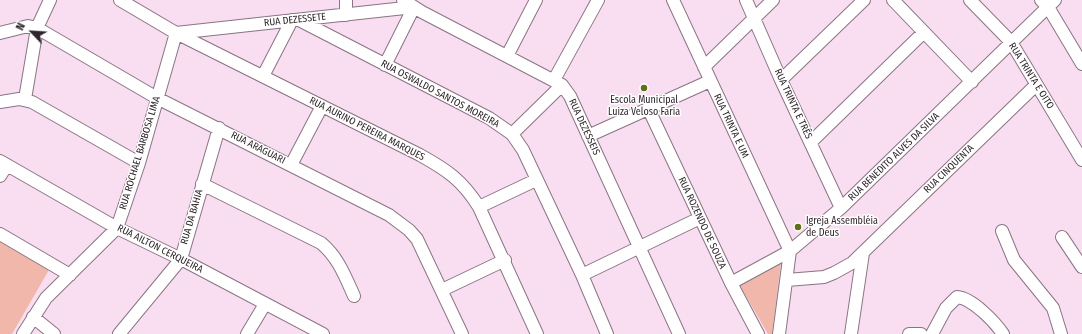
<!DOCTYPE html>
<meta charset="utf-8">
<style>
body{margin:0}
#map{position:relative;width:1082px;height:334px;overflow:hidden;background:#f8def0;font-family:"Fira Sans Condensed",sans-serif}
canvas{display:block}
.north{position:absolute;left:12px;top:12px;width:40px;height:40px;-webkit-text-stroke:3px #fff;paint-order:stroke;rotate:295deg;font-size:11px;font-weight:700;line-height:16px;text-align:center;color:#2f252c}
.north::after{content:'';display:block;margin:auto;width:14px;height:18px;background:#2f252c;clip-path:polygon(50% 0,100% 100%,50% 72%,0 100%)}
</style>
<div id="map">
<canvas width="1082" height="334"></canvas>
<div class="north">N</div>
</div>
<script>
const ctx = document.querySelector('canvas').getContext('2d');
ctx.lineJoin = 'round';
function paint(path, color) { ctx.fillStyle = color; ctx.fill(path, 'evenodd'); }
function stroke(path, color, width, dash) { ctx.strokeStyle = color; ctx.lineWidth = width; ctx.lineCap = dash ? 'butt' : 'round'; ctx.setLineDash(dash || []); ctx.stroke(path); }
function drawText(font, color, halo, rows, align = 'center') {
  ctx.font = font + ' "Fira Sans Condensed",sans-serif'; ctx.lineWidth = 3; ctx.setLineDash([]); ctx.textBaseline = 'middle'; ctx.strokeStyle = halo; ctx.fillStyle = color; for (const [text, x, y, turn = 0] of rows) {
    ctx.save(); ctx.translate(x, y); ctx.rotate((+turn || 0) * Math.PI / 180); ctx.textAlign = isNaN(turn) ? turn : align; if (halo) ctx.strokeText(text, 0, 0); ctx.fillText(text, 0, 0); ctx.restore();
  }
}
paint(new Path2D(`
 M0,239L50,268L12,334H0Z
 M781,262L772,334H768L739,284Z`), '#f0b7aa');
const minor = new Path2D(`
 M120,0L176,33L420,155C447,170 462,180 479,207L537,334
 M403,0L422,12L562,85L570,96L679,334
 M673,0L790,251L731,283
 M746,0L781,80L841,208
 M893,0L972,82
 M970,0L1011,42L1082,160
 M1041,0L1048,7L1082,64
 M346,15V0
 M299,20L489,118L512,134L523,150L582,275L607,334
 M0,33L28,26L37,28L157,98L389,215L409,230L417,239L462,334
 M507,56L536,0
 M385,65L414,7
 M704,67L773,0
 M263,76L292,20
 M554,80L598,0
 M781,80L864,0
 M25,99L37,28L50,0
 M0,102L19,99L32,102L139,163
 M649,110L731,283L758,334
 M512,134L562,85
 M588,136L710,81
 M811,142L924,32
 M0,161L117,228L181,259L323,334
 M291,165L322,106
 M0,176L7,165
 M202,184L321,243C338,257 345,276 354,296
 M479,207L536,180
 M1002,231L1014,260L1053,308L1061,334
 M0,234L70,275
 M1062,237L1082,267
 M582,275L700,218
 M787,280L824,277L834,273L852,263L1036,85
 M442,290L505,260
 M33,317L54,334
 M23,334L46,298L117,228L139,163L176,33L414,7
 M119,334L181,259L219,128
 M247,334L265,304
 M779,334L790,251L841,208L1055,0
 M851,334L863,253
 M909,334H921
 M932,334L946,308L957,297C972,298 995,322 1003,334`);
stroke(minor, '#8a7483', 14);
stroke(minor, '#fff', 12);
for (const [x, y, r, color] of [
 [644,88,4,"#626f19"],
 [798,227,4,"#626f19"]
]) { const dot = new Path2D(); dot.arc(x, y, r, 0, 2 * Math.PI); ctx.fillStyle = color; ctx.fill(dot); stroke(dot, '#fff', 1.5); }
drawText('10px', '#2f252c', '#fff', [
 ["RUA DEZESSETE",295,20,-6],
 ["RUA TRINTA E OITO",1031,76,58],
 ["RUA OSWALDO SANTOS MOREIRA",440,94,28],
 ["RUA TRINTA E TRÊS",793,104,65],
 ["RUA TRINTA E UM",731,126,65],
 ["RUA DEZESSEIS",584,127,65],
 ["RUA AURINO PEREIRA MARQUES",367,129,27],
 ["RUA ARAGUARI",258,148,27],
 ["RUA ROCHAEL BARBOSA LIMA",140,153,-73],
 ["RUA BENEDITO ALVES DA SILVA",894,157,-44],
 ["RUA CINQUENTA",949,169,-44],
 ["RUA DA BAHIA",192,217,-74],
 ["RUA ROZENDO DE SOUZA",702,223,65],
 ["RUA AILTON CERQUEIRA",160,249,27]
]);
drawText('10px', '#2f252c', '#fff', [
 ["Escola Municipal",644,100],
 ["Luiza Veloso Faria",644,112],
 ["Igreja Assembléia",806,221,"left"],
 ["de Deus",806,233,"left"]
]);
</script>
